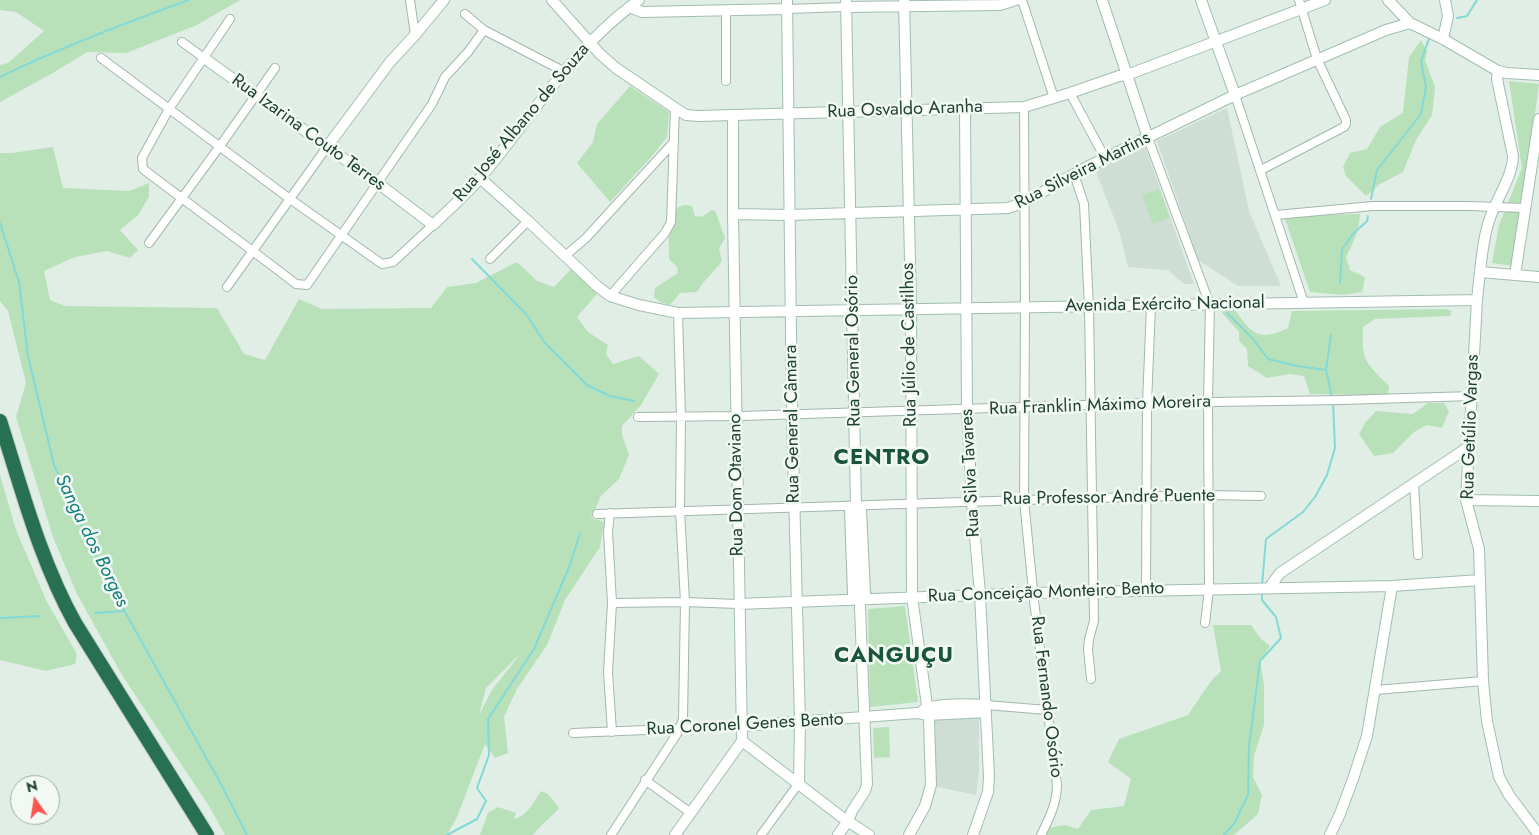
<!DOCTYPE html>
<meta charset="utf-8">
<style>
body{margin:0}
#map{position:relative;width:1539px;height:835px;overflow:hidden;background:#e1eee6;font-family:Jost,sans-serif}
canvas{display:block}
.north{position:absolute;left:10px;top:775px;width:50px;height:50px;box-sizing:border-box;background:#f2f9f4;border:1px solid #9eafa6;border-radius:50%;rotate:347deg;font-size:14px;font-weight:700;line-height:20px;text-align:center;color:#1f4131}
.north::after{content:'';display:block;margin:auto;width:18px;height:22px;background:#ff554e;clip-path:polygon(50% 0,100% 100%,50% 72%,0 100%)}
</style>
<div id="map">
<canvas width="1539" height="835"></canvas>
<div class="north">N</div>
</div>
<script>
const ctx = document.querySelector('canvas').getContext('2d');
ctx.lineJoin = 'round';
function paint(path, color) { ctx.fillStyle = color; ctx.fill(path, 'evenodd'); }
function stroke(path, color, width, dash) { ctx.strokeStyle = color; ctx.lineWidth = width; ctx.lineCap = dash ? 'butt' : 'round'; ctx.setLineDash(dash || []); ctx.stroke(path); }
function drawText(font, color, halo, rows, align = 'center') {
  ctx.font = font + ' Jost,sans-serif'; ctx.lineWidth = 5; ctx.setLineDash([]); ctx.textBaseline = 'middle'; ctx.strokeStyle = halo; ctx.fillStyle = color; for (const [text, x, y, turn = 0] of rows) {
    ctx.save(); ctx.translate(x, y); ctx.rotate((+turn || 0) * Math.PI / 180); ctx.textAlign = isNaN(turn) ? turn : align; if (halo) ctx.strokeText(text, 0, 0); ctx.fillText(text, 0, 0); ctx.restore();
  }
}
paint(new Path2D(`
 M1227,108L1249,211L1281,286H1238L1198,260L1157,141Z
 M1145,146L1194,284H1184L1168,270L1128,267L1119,231L1095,169Z
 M979,716V771L976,795L933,786L932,719Z`), '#cfded4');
paint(new Path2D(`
 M0,0H240L197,25L126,53L87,52L51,74L0,102V65L8,63L44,31L16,12L0,10Z
 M1421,40L1427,51L1425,60L1435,87L1432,115L1416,140L1403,172L1380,184L1366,196L1346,176L1343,167L1350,153L1367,149L1380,127L1403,113L1409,57Z
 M1509,81L1539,84L1514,266L1492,263L1499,225L1522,168Z
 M630,86L669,112L667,137L652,156L610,202L577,163L593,142L597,124Z
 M53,147L63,188L129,191L149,183V197L138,215L120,230L138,250L130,258L107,251L75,257L44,271L50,300L65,306L217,308L244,354L265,360L299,299L322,309L431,308L447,287L476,283L517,262L537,281L554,287L572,268L597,294L577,317L588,332L608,345L606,354L613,364L639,356L659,374L641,405L622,426V435L629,455L619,479L601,496L591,518L604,522L600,547L565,600L547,645L517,689L504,717L508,753L495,758L485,744L457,817L447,835H225L209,806L122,675L77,594L53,537L16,417L26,383L8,311L0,301V153H12ZM521,653L492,690L479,715L486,688Z
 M1159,189L1170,218L1153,224L1142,195Z
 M685,205L692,206L695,216C702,218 706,215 711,210H714L716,213L725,238L719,249L722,261C714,272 704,280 697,292L680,293L670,305L660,302L654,297L655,288L678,273L677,267L669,259C670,243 663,208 685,205Z
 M1360,214C1360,230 1353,243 1346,257L1350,270L1365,277L1362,292L1343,295L1310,292L1284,216Z
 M1446,309L1452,311L1450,316L1375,319L1363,327C1361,362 1366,362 1389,386L1388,394L1369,395L1310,394L1304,376L1290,374L1267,378L1248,366L1247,349L1239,341V332L1222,313L1224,310H1235C1252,334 1259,342 1288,328L1292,311Z
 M1428,403H1444L1449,411L1442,428L1427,425L1414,432L1393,453L1374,456L1359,434L1365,423L1376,411L1413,414Z
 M0,475L16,530L47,602L77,654L75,664L46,671L0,660Z
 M905,606L918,702L870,707L869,663H872L869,662V659H872H869L868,609Z
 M1213,625H1251L1261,639L1270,646L1260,661L1264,685V725L1254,756L1253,777L1262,795L1258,814L1234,835H1044L1047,828L1065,825L1078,829L1091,810L1124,806L1131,779L1108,762L1119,739L1188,715L1211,681L1221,671Z
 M889,727L890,757L874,758L873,728Z
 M541,791L548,794L559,808C551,818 540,825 533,835H480L488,813L498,807L516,813L514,819C528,816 533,802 541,791Z`), '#b8e1ba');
stroke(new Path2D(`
 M1457,18L1467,16L1477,0
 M0,77C61,47 125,23 189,0
 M1371,199L1377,170L1421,114L1426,87L1421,61L1430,36
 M0,223L19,282L28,356L54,465L104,574L222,786L247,835
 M472,259L526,314L545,343L587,385L610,396L634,401
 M1340,283L1342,249L1353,234L1367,221L1368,216
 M1227,313L1253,339L1268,359L1297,366L1326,370
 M1331,335L1326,370L1332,397
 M1262,585L1266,539L1303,512L1315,497L1327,475L1335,448L1333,402
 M95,613L124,611
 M0,618L40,616
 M447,835L477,819L486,801L477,788L489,755L488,719L534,649L570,565L580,533
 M1224,835L1234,824L1248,795L1249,746L1260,661L1281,638L1276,617L1262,600V592`), '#83d9d5', 2);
const street = new Path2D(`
 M410,0L415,35
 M1022,0L1054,98
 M787,9L846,7
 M465,14L484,30L563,71
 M230,19L169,109L142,158L143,169C194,208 246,245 296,284L307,285L432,104L445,77L468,52L484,30
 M182,42L204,58
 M101,58L290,199L382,264L393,262L433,225
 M726,81V10
 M1070,93L1105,158
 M1235,95L1304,303
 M1024,107L1025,307L1024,500L1034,601L1057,785C1057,803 1049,819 1041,835
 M1148,138L1210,305L1208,402L1209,589L1205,623
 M1261,170L1344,127L1346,124V120L1317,59L1299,0
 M1074,174L1084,204L1089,307L1094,621L1089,639L1088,649L1091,679
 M1276,215L1373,206H1470L1524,208
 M149,243L220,146L275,68
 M565,256L586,238L673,143
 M490,259L528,221
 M227,287L327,147
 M610,296L665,233L671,222L675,108
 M638,417L742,416L1147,403L1342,400L1472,396
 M1414,483L1418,555
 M862,509L866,593
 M849,510L852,594
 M610,513L608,532L612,603L608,672L612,732
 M597,514L1024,500L1209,495L1261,496
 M1146,591L1147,403L1151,306
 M612,603L685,602L738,604
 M1376,690L1483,681
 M986,705L1047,710
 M573,733L742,726
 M645,780L691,813
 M611,835L680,729L683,719L685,602L680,510L681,417L678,313
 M761,835L799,783`);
const secondary = new Path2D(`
 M552,0L600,54L616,68L675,108L686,115L698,116L1024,107L1070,93L1119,76L1127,75L1325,0
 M787,0L792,414L800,722L799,783
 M904,0L911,303L912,597L929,720L931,785L925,806L909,835
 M1102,0L1148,138
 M1201,0L1235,95
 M1388,0L1410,23L1443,39L1498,71L1507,73L1539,75
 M629,7L642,12L787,9
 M846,7L1000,5L1016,0
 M1443,39L1448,16L1445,0
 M204,58L379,184L433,225C449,209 467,194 482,176C533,115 573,47 639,0
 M1498,71L1497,79L1513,156C1513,177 1494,202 1488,224C1481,248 1480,275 1477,300L1466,500L1479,549L1483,681L1487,721L1499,777L1509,795L1539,835
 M965,108L967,409L972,502L980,594L989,777L988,792L973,835
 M327,147L390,62L415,35L444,0
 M480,178L528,221L597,286L610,296L639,305L678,313L1477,300
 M733,214L790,215L1008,208L1025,202L1085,168L1235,95L1386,30L1410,23
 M1480,272L1539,277
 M1515,275L1539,119
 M1466,500L1539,501
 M1269,588L1280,573L1467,448
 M738,604L1033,593L1392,586L1480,580
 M923,710C936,702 970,704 986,705
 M742,726L917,713L928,715L986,712
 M742,741L843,818L869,835
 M675,835L742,741L733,214V115
 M838,835L848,821L852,811L865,791L867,784L856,506L846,0
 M1330,835L1340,814L1353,779L1367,736L1392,586`);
const highway = new Path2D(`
 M0,421C22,490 40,560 75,623L207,835`);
stroke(street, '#a3b7ac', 10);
stroke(secondary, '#a1beae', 12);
stroke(highway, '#c0cac5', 16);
stroke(street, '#fff', 8);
stroke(secondary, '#fff', 10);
stroke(highway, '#277052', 14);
drawText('18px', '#1f4131', '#f2f9f4', [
 ["Rua Osvaldo Aranha",905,110,-2],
 ["Rua José Albano de Souza",522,123,-50],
 ["Rua Izarina Couto Terres",308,133,36],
 ["Rua Silveira Martins",1083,171,-27],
 ["Avenida Exército Nacional",1165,305,-1],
 ["Rua Júlio de Castilhos",910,345,-91],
 ["Rua General Osório",854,351,-91],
 ["Rua Franklin Máximo Moreira",1100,406,-2],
 ["Rua General Câmara",793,424,-91],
 ["Rua Getúlio Vargas",1471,427,-88],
 ["Rua Silva Tavares",971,473,-93],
 ["Rua Dom Otaviano",737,485,-91],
 ["Rua Professor André Puente",1109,498,-1],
 ["Rua Conceição Monteiro Bento",1046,593,-2],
 ["Rua Fernando Osório",1046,697,83],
 ["Rua Coronel Genes Bento",745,725,-3]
]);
drawText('italic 19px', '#127e7a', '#f2f9f4', [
 ["Sanga dos Borges",91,541,64]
]);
ctx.letterSpacing = '1px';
drawText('bold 22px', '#19553a', '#f2f9f4', [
 ["CENTRO",882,459],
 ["CANGUÇU",894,657]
]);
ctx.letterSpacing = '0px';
</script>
